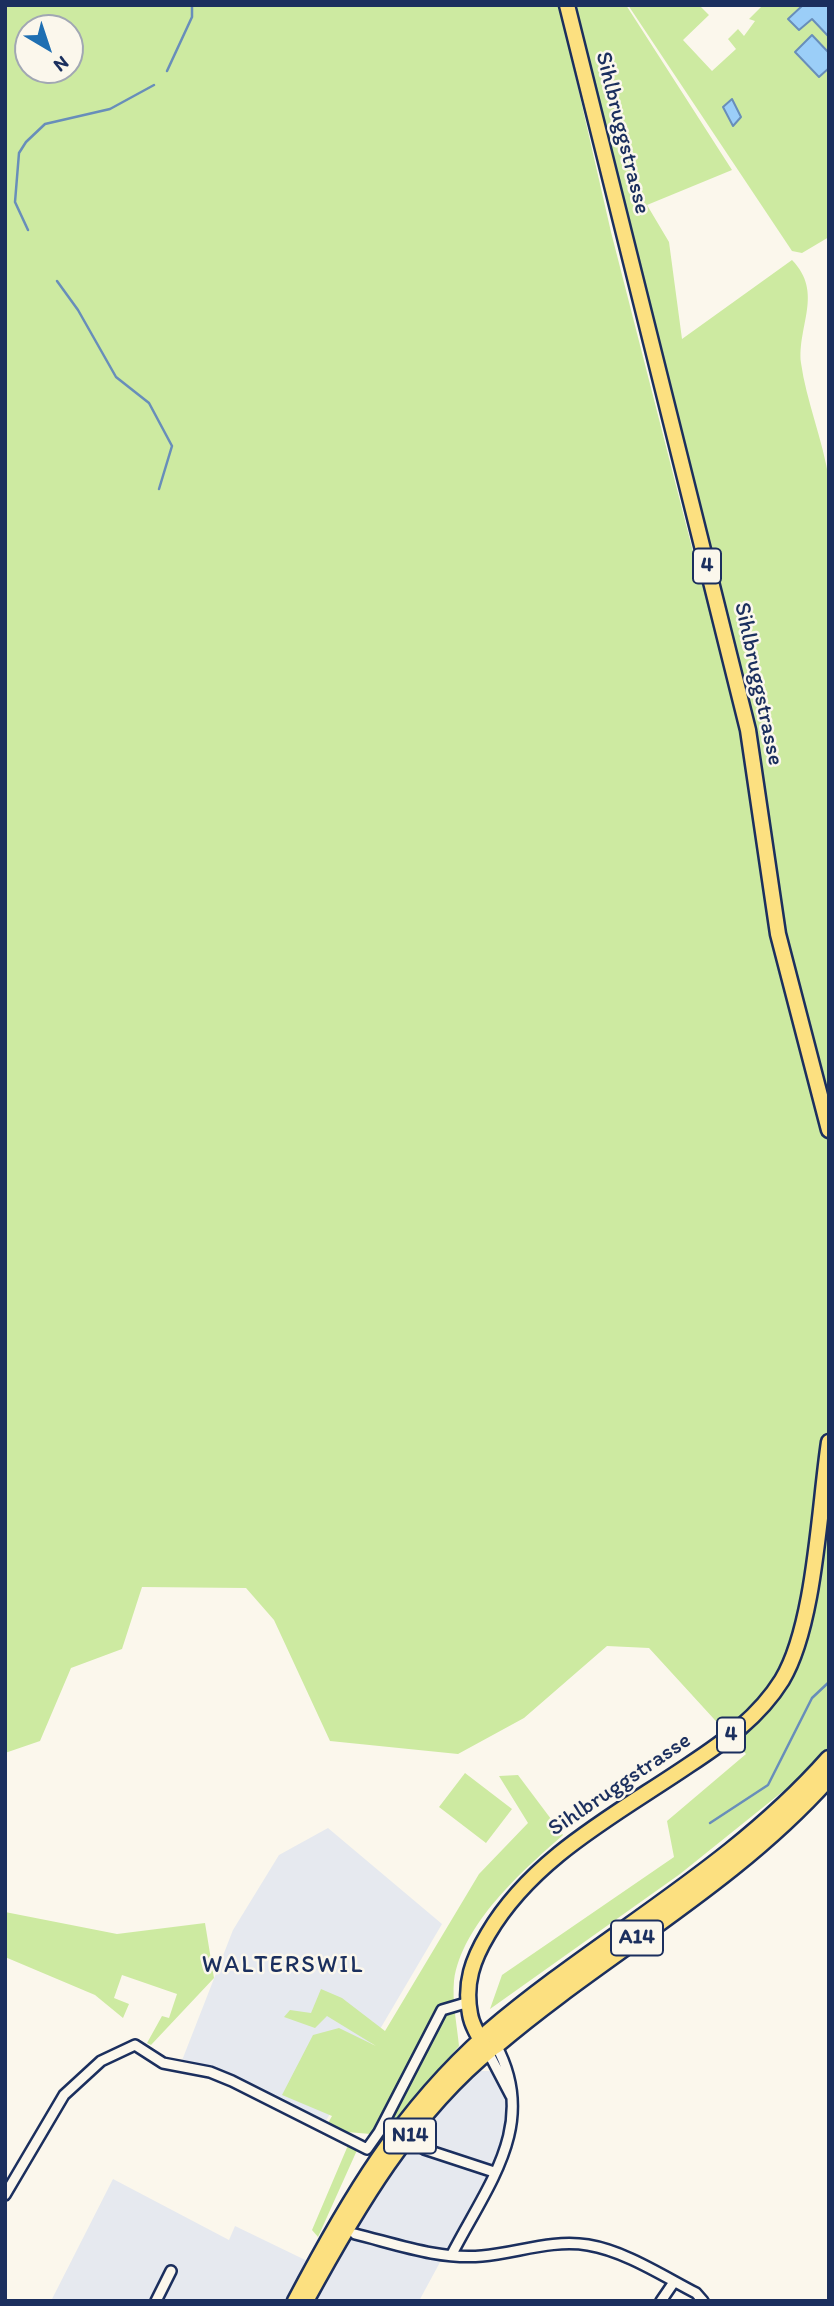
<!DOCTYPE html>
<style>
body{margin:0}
#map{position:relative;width:834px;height:2306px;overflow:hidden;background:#fbf7ec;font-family:Itim,sans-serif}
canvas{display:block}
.frame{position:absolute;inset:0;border:7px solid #1b2f5e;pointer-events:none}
.north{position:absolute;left:14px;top:14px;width:70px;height:70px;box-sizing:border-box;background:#fbf7ec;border:2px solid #a1a7b3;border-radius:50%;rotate:141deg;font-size:19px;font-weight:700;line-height:28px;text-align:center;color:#1b2f5e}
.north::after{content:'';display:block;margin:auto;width:24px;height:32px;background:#1f6fb2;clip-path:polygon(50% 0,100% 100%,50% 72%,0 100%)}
</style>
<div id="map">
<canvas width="834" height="2306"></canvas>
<div class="frame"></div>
<div class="north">N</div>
</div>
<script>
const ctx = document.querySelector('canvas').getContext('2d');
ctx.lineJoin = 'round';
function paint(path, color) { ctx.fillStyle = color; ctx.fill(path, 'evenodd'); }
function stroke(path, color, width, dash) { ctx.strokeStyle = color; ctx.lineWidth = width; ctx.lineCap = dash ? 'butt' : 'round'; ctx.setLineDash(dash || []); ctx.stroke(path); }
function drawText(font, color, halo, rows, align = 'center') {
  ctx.font = font + ' Itim,sans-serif'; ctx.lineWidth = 5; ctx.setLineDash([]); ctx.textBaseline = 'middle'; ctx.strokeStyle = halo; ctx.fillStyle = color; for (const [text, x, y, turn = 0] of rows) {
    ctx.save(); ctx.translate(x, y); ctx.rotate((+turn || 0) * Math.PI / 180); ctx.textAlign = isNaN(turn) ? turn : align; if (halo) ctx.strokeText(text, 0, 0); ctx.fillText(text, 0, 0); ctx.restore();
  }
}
paint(new Path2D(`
 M328,1828L442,1924L324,2124L181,2063L233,1930L279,1855Z
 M481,2071H491L500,2082L507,2108L505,2133L498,2155L419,2301H51L113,2179L229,2240L235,2226L328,2271L410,2147L446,2104Z`), '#e6e9ef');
paint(new Path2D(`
 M5,5H559L611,232L699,575L717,583L574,5H626L732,170L647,205L669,242L682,339L792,260C824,293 797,326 801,363C806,400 823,440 829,480V1786L797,1780L680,1874L490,2009L502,1975L674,1857L667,1821L746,1754L649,1648L607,1646L524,1718L458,1754L330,1741L274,1620L246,1588L142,1587L122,1649L71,1668L40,1741L5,1753ZM28,28H70V70H28Z
 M628,5H699L709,15L683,40L712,71L736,49L728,39L738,29L744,36L755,21L749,19L763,5H829V237L802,253L792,251Z
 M465,1773L512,1809L486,1843L439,1807Z
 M518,1775L563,1835C522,1871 462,1924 454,1981C452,2001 457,2025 459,2046L382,2135L324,2130L332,2116L282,2095L313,2035L339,2028L376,2046L327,2016L315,2028L284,2017L290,2010L311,2013L321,1989L342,1998L385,2031L479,1874L528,1823L499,1776Z
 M5,1912L117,1934L205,1923L214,1978L151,2045L147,2043L162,2016L169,2018L177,1994L122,1975L114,1998L129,2004L123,2018L95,1995L5,1957Z
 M349,2143L358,2148L318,2237L312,2230Z`), '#cdeaa1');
const water = new Path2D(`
 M803,5L829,6V37L812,19L799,30L788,19Z
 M812,35L829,53V68L819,77L795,52Z
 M732,99L741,117L733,126L723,107Z`);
paint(water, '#9bcef8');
stroke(water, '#688eba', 2);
stroke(new Path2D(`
 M167,71L192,17V5
 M28,230L15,202L19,153L26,142L45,124L110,109L154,85
 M57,281L78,310L116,377L149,403L172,446L159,489
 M710,1823L768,1785L812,1698L829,1682`), '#688eba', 2.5);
const minor = new Path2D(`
 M488,2052L511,2096
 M424,2149L494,2172
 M5,2195L64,2095L101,2061L135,2045L163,2063L210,2072L232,2081L367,2149L379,2132L442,2010L469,2002
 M355,2234C396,2244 440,2260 482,2256C517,2253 552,2239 588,2245C625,2251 663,2276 696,2293L703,2301
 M452,2254C488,2184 539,2124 496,2045
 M156,2301L171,2271
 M661,2301L674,2282`);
const primary = new Path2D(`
 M567,5L748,730L778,934L829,1130
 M488,2052C481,2040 472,2027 470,2014C464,1983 473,1959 488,1934C533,1857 617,1814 689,1765C724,1742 759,1717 782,1680C815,1625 819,1509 829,1442
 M295,2301C348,2200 401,2110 487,2034
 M306,2301C356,2209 412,2113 494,2047`);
const motorway = new Path2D(`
 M488,2033C599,1938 731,1870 829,1759
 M496,2045C604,1953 734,1884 829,1777`);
stroke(minor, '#1b2f5e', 14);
stroke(primary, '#1b2f5e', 19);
stroke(motorway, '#1b2f5e', 21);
stroke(minor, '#fbf7ec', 9);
stroke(primary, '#fce080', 14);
stroke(motorway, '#fce080', 16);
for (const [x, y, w] of [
 [707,566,28],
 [731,1735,28],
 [637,1938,52],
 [410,2136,52]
]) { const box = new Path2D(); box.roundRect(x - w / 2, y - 17.5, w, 35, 5); ctx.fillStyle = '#fbf7ec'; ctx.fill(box); stroke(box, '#1b2f5e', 2); }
drawText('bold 21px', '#1b2f5e', null, [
 ["4",707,566],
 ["4",731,1735],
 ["A14",637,1938],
 ["N14",410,2136]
]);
drawText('23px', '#1b2f5e', '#fbf7ec', [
 ["Sihlbruggstrasse",622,133,76],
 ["Sihlbruggstrasse",758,684,78],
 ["Sihlbruggstrasse",620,1785,-34]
]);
ctx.letterSpacing = '2px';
drawText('24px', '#1b2f5e', '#fbf7ec', [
 ["WALTERSWIL",283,1966]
]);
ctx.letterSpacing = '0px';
</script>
